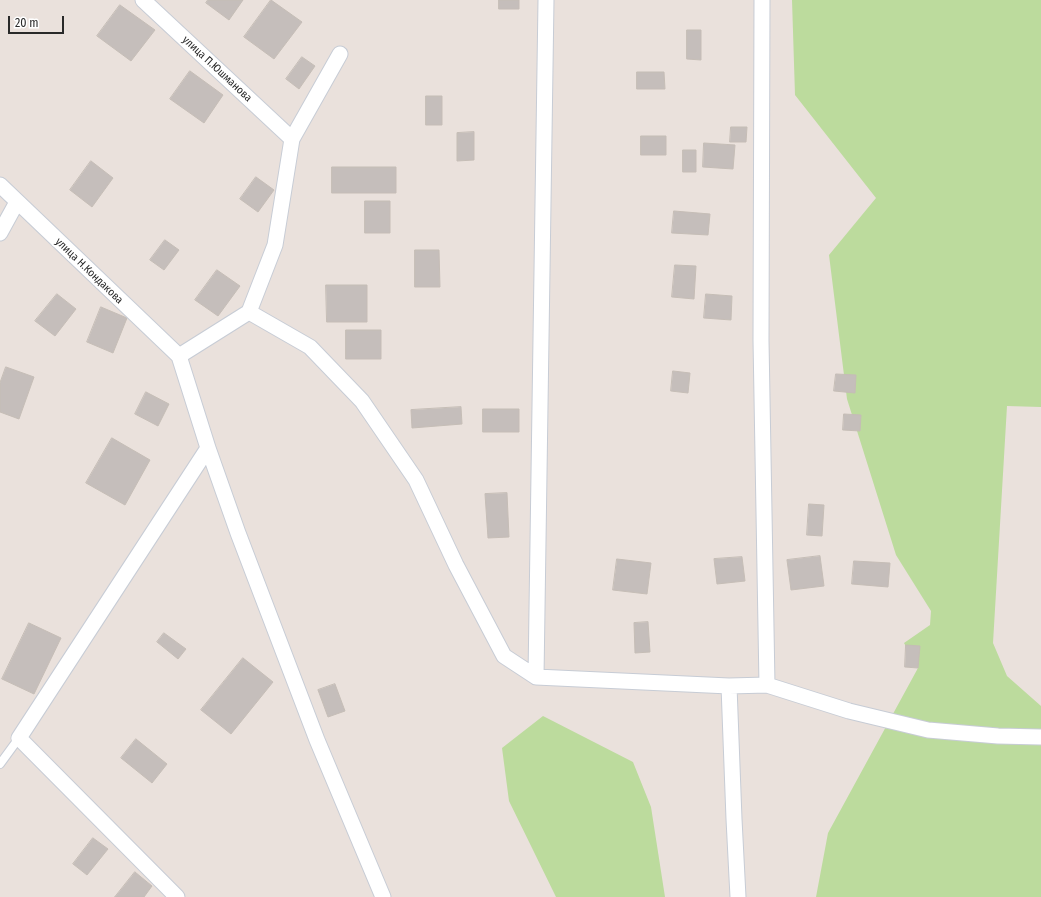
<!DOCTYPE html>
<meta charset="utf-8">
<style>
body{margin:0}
#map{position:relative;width:1041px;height:897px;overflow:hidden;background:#eae1dc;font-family:"Fira Sans Condensed",sans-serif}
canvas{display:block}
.scale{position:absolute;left:8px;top:16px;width:56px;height:18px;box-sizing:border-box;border:2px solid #292929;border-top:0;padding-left:5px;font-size:12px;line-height:14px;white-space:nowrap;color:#292929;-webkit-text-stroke:3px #fff;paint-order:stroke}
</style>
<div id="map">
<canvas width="1041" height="897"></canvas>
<div class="scale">20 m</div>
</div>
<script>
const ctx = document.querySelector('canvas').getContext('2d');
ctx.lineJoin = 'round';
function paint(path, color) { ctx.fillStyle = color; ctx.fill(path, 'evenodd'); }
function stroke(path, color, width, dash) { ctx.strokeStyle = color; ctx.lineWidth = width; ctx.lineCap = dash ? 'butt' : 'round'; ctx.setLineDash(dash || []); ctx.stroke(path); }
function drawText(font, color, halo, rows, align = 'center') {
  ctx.font = font + ' "Fira Sans Condensed",sans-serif'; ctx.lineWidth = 3.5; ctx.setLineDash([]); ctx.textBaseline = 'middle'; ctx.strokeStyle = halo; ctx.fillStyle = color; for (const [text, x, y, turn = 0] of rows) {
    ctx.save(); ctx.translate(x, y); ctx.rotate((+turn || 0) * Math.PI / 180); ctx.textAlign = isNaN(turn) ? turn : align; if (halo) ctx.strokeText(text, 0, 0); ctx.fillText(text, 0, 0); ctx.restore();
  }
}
paint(new Path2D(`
 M792,0H1041V407L1007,406L993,643L1007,676L1041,706V897H816L828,833L918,668L904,643L930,625L931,611L896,555L847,399L829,255L876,198L795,95Z
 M543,716L633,762L651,807L665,897H556L509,801L502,748Z`), '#bcdb9d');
const building = new Path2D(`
 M208,0H243L229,20L206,3Z
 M271,0L302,22L274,59L244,37Z
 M499,0H519V9H499Z
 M120,5L155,30L131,61L97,36Z
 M687,30H701V60L687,59Z
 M302,57L315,66L299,89L286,79Z
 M190,71L223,95L204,123L170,99Z
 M637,72H664L665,89H637Z
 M426,96H442V125H426Z
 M731,127H747L746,142H730Z
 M474,132V160L457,161V133Z
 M641,136H666V155H641Z
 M704,143L735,145L733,169L703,167Z
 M683,150H696V172H683Z
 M91,161L113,178L92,207L70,190Z
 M332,167H396V193H332Z
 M256,177L274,190L258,212L240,199Z
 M365,201H390V233H365Z
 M674,211L710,214L708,235L672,233Z
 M165,240L179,250L164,270L150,260Z
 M415,250H439L440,287H415Z
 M675,265L696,266L694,299L672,297Z
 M217,270L240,286L218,316L195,300Z
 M326,285H367V322H327Z
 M57,294L76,309L55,336L35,321Z
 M706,294L732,296L731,320L704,318Z
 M101,307L127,318L113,353L87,342Z
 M346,330H381V359H346Z
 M6,367L34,377L19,419L0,412V383Z
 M673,371L690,373L688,393L671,391Z
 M836,374L856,375L855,393L834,391Z
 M146,392L169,404L158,426L135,414Z
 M461,407L462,424L412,428L411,410Z
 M483,409H519V432H483Z
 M844,414L861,415L860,431L843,430Z
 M112,438L150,460L125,505L86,483Z
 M507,493L509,537L488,538L485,494Z
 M809,504L824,505L822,536L807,535Z
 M820,556L824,586L791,590L787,560Z
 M742,557L745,581L717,584L714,559Z
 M617,559L651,563L647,594L613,590Z
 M854,561L890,563L888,587L852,584Z
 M648,622L650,652L635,653L634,623Z
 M29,623L61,638L34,694L2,679Z
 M164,633L186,649L178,659L157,642Z
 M906,645L920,646L918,668L905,667Z
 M243,658L273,682L231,734L201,710Z
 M335,684L345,711L328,717L318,690Z
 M136,739L167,764L152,783L121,758Z
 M93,838L108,849L87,875L73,864Z
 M135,872L152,886L144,897H115Z`);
paint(building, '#c5bebb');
stroke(building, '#c5bdb6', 1);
const lane = new Path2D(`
 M0,764L19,738`);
const street = new Path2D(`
 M143,0L292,139
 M762,0L761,340L767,685
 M0,185L179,356L208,448L238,533L317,740L383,897
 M0,233L17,202
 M249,312L275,245L292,139L340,54
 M179,356L249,312L310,347L362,401L416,480L456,565L504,656L536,677L729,686L767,685L849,711L928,730L998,736L1041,737
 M536,677L546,0
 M729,686L734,819L738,897
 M177,897L19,738L208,448`);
stroke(lane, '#c7ccd5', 10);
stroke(street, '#c7ccd5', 17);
stroke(lane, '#fff', 8);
stroke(street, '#fff', 15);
drawText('11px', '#292929', '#fff', [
 ["улица П.Юшманова",217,69,43],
 ["улица Н.Кондакова",89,271,44]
]);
</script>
